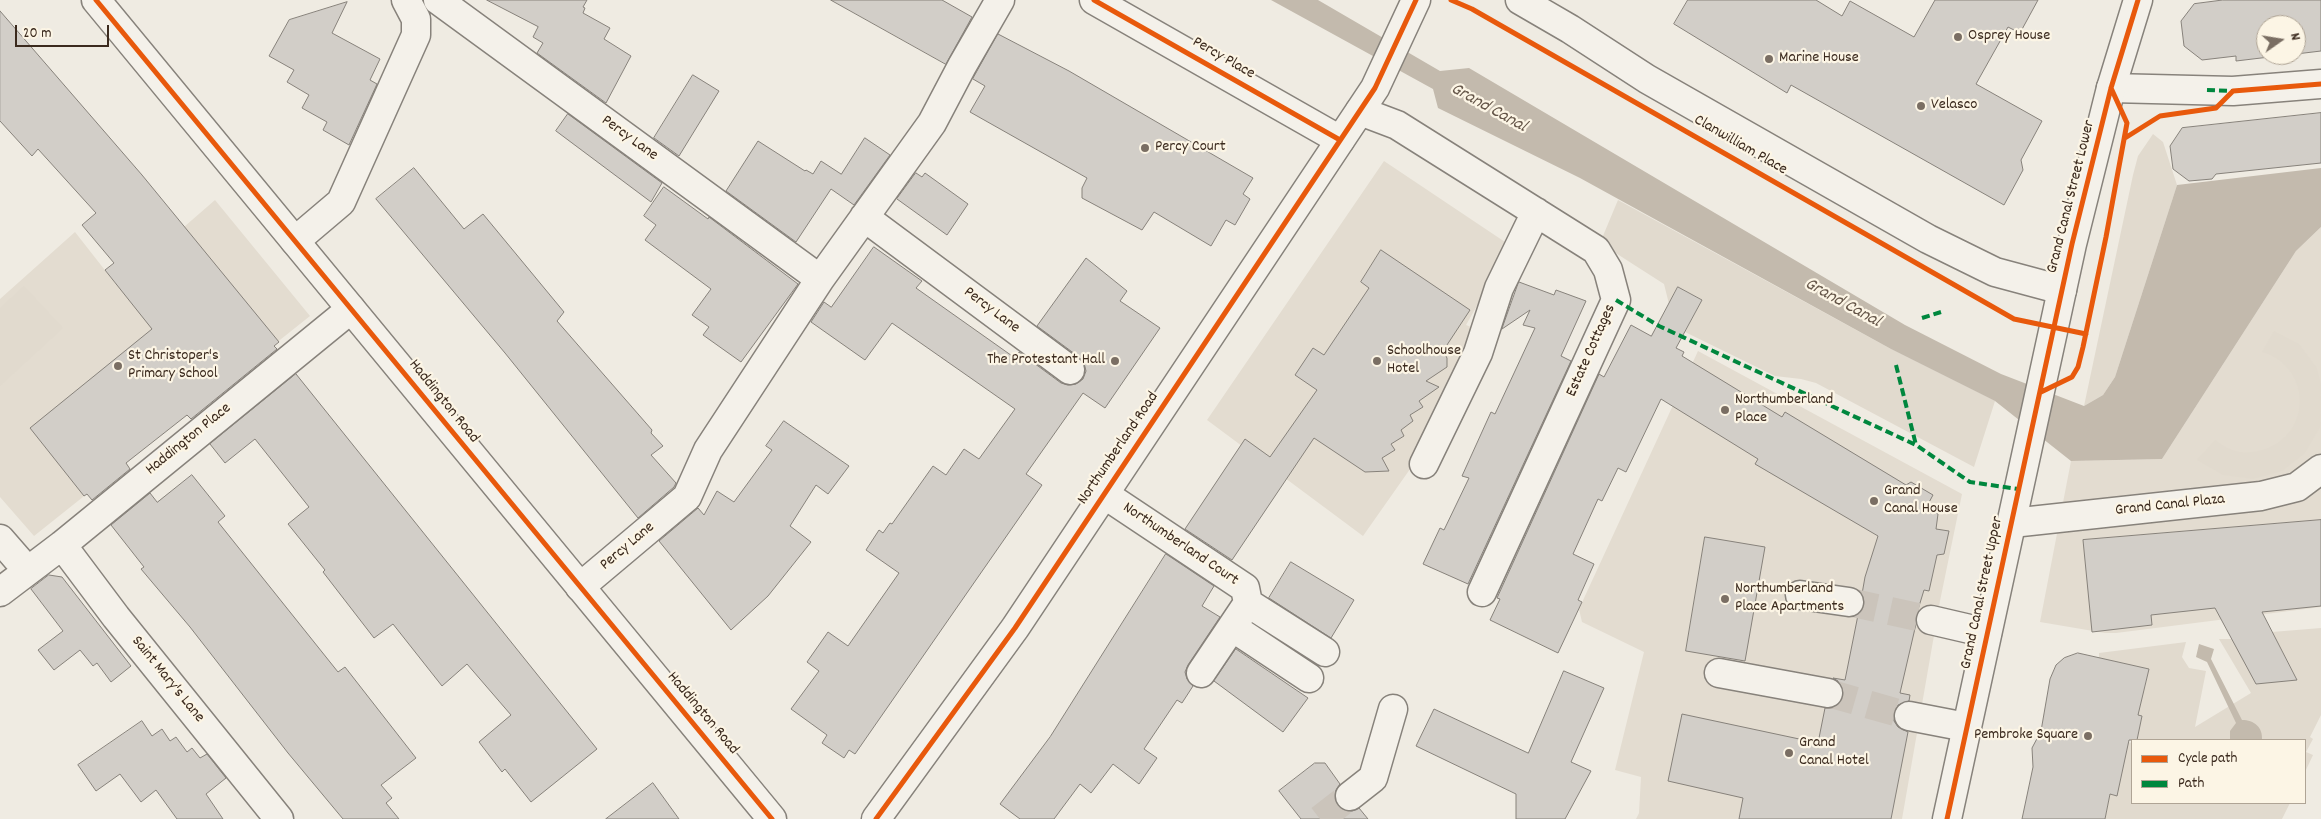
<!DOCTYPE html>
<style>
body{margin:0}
#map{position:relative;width:2321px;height:819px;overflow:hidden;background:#efebe2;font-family:Dekko,sans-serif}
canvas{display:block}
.legend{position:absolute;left:2131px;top:739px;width:175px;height:65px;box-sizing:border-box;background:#fcf5e5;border:1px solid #afa495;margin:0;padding:6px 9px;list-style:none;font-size:15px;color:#3b2a1e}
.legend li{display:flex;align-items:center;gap:10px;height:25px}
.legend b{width:25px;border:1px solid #afa495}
.north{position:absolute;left:2256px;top:15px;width:50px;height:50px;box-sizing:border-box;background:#fcf5e5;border:1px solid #afa495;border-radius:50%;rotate:77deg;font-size:14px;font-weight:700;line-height:20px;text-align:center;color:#3b2a1e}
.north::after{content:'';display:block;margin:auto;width:18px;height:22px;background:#7a6e63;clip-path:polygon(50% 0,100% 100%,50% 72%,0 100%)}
.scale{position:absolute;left:15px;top:25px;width:94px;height:22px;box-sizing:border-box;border:2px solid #3b2a1e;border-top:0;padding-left:6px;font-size:15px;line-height:18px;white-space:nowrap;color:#3b2a1e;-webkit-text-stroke:4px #fcf5e5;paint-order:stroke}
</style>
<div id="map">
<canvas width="2321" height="819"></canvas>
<ul class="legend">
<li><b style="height:6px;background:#e8590c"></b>Cycle path</li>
<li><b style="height:6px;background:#00873e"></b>Path</li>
</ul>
<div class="north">N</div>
<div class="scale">20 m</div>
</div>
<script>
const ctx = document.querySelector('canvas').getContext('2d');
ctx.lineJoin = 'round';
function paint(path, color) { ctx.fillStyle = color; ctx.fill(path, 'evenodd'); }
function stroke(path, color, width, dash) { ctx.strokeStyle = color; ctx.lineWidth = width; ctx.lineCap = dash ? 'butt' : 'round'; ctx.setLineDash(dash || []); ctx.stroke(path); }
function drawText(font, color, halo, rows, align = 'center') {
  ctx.font = font + ' Dekko,sans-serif'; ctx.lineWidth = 4.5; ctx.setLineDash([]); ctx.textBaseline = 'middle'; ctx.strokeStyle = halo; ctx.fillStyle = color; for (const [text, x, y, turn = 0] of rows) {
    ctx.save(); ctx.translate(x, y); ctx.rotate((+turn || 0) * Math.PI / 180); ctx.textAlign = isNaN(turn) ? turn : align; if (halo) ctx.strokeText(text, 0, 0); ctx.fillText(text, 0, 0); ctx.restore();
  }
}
paint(new Path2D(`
 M1384,161L1511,246L1466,325L1481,331L1441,425L1363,536L1207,420Z
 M215,200L310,316L34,536L0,497V299L75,232L115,283L146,260Z
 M2321,227V607L2116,633H2105L2040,622L2071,461L2162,459L2296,251Z
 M1698,351L1962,494L1940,601L1902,819H1636L1639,813L1641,777L1615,770L1644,652L1582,622L1579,609Z`), '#e3dcd0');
paint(new Path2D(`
 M2153,134L2163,142L2177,185L2115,377L2103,395L2084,406L2133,175L2138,156Z
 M1618,200L1891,349L1995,401L1974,467L1816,383L1801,379L1775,376L1685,332L1702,300L1678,287L1669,304L1664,284L1600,243Z
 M24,286L63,328L0,386V308Z
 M2274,331L2299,344L2317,368L2321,384L2320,427L2305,453L2282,471L2253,479L2223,475L2197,460L2215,440C2220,443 2226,448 2232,450C2240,453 2250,453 2258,451C2312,440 2314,367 2262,352Z
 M2321,628V715L2310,737L2313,739L2306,752L2313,755L2305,772V740H2137L2142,716L2134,714L2145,687L2149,669L2099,658V653L2186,642L2182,657L2189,668L2206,671L2195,727L2251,693L2219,639H2232L2297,679L2272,632Z
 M2128,742L2132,743V803H2290L2282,819H2105L2110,794L2116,796Z`), '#e1dace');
paint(new Path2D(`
 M1271,0H1318L1440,71L1469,68L1905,325L2001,374L2084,406L2103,395L2115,377L2177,185L2321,168V227L2296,251L2162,459L2071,461L1995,401L1891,349L1580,178L1438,108L1433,89Z
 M2199,644L2214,649L2211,659L2242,720C2254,720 2263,727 2262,740H2230V731L2236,723L2207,662L2196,657Z`), '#c3baad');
const building = new Path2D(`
 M487,0H587L583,7L585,8L583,13L610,28L604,39L631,56L606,103L537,53L543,43L533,37L538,27Z
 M831,0H942L972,17L946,64Z
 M1688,0H1816L1842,16L1850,1L1914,37L1935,0H2038L2020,33L2008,27L1976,84L2042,121L2021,160L2023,170L2004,205L1791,85L1787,93L1674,24Z
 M2223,0H2321V51L2296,54V25H2266V55H2286L2236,61V56L2202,60L2184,46L2181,21L2194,4Z
 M347,2L332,33L380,59L370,80L377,84L349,145L323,130L327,122L302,108L309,95L287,82L294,70L269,56L289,20Z
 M0,11L142,175L279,342L274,346L277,349L191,419L187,415L126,463L130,469L92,500L87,494L84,496L30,428L152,329L105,270L114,263L82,225L96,213L38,149L32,156L0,121Z
 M998,34L1069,71L1253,178L1243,194L1250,199L1235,225L1226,220L1211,246L1154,212L1142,230L1082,198V188L1087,178L970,112L985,86L973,79Z
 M693,75L719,91L679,156L654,138Z
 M2321,113V163L2216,174L2212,179L2189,181L2173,169L2170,146L2182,128Z
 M568,114L662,183L651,202L556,131Z
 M865,138L890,155L854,205L831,189L796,242L726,191L758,141L805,171L806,170L813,174L821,161L841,174Z
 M414,168L464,229L483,214L564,312L557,321L652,430L651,433L663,446L651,455L676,483L674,487L638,518L505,353L376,199Z
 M916,173L922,177L925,173L968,204L947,235L897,199Z
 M664,187L708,219L709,217L798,284L741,362L703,335L709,327L692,315L711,289L645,240L656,225L644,216Z
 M874,247L922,281L916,288L1015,358L1019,352L1061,383L1068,385L1076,384L1083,379L1086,371L1084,363L1079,357L1037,326L1086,258L1127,291L1120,301L1160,328L1105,408L1083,393L1026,474L1042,485L855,754L849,750L844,758L822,743L827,735L791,709L819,671L807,662L828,632L848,646L899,573L866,550L879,530L883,533L890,523L892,524L933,466L946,475L964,449L979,459L1015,409L892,323L865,360L811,322L824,302L831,307Z
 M1381,250L1470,310L1443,351L1447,358V367L1426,381L1439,387L1419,401L1423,407L1410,415L1413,421L1401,430L1404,436L1391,444L1395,450L1382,458L1389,471L1365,472L1314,438L1232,560L1185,529L1245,439L1270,457L1317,390L1295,375L1313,348L1324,355L1369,288L1361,282Z
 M1519,282L1554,295L1556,290L1586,301L1561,356L1571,361L1468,584L1423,564L1440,528L1444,530L1469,478L1462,476L1491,412L1495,414L1535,328L1523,325L1530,310L1502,329Z
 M1678,287L1702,300L1676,348L1684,352L1682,356L1782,417L1785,412L1906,485L1911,482L1933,495L1927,506L1938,514L1936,529L1949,531L1944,554L1937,555L1929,591L1924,590L1916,616V624L1900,693L1910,695L1909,701L1898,705L1894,713V721L1898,727L1908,732L1891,819H1739L1743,798L1668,781L1682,714L1818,743L1825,708H1834L1840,703L1843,696L1842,687L1838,681L1833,678L1845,680L1858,615L1864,605L1862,594L1865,577L1878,536L1755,464L1758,459L1661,399L1626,472L1618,468L1602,501L1598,499L1573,554L1594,564L1578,600L1582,602L1558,653L1490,620L1500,599L1497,598L1599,374L1604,377L1631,325L1651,336Z
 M296,374L597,749L531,802L505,769L502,772L479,742L511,715L467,664L442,686L393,624L374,638L323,572L325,570L288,524L309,507L255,439L225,463L210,444Z
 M784,421L849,466L828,494L816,485L790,526L811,542L768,596L731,630L659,541L698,508L704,515L717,491L734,502L772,450L766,446Z
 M192,475L225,516L218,522L338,672L345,667L416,758L381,785L392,798L386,803L399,819H343L288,753L190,627L141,569L144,567L111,525L150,493L157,502Z
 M2321,520V606L2262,612L2297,680L2256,684L2215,608L2151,615L2152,625L2092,632L2083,540Z
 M1705,537L1765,547L1745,661L1686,651Z
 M1166,554L1214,586L1202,606L1220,617L1188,665L1185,672L1187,679L1193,686L1182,703L1177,700L1144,749L1157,758L1139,784L1113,764L1091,793L1080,784L1054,819H1020L1000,804L1050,737Z
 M1291,562L1354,600L1331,638L1269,598Z
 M49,575L62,577L131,666L111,682L97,663L93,666L80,650L54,670L38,650L63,631L31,589Z
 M1236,649L1308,698L1283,732L1214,681Z
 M2078,653L2149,669L2138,715L2142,716L2137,740H2129L2117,796L2110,794L2105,819H2022L2033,767L2032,748L2041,731L2050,679L2056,665L2064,658Z
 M1564,671L1604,688L1571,762L1591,771L1565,819H1516V794L1416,746L1434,709L1528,753Z
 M142,721L152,736L162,729L170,741L176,737L187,752L192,748L200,758L207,754L226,778L206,794L223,819H177L156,790L141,802L120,774L96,791L78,765Z
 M1315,763H1325L1340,784L1336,790L1335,798L1338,806L1344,810L1352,811L1359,808L1368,819H1301L1279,791Z
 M653,783L679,819H606Z`);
paint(building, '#d2cec8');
stroke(building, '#87827b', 1);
stroke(new Path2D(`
 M1849,602L1931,620
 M1828,693L1909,716
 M1320,819L1350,796`), '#cbc4bb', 28, [28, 14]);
const minor = new Path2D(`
 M438,0L820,279
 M1094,0L1340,140
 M1520,0L1570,29L1647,79L1928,239L1995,272L2062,290
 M2111,88L2233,91L2321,84
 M1360,111L1397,125L1596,250L1608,270L1616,300L1482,592
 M864,217L1070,370
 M295,241L341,202L416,35V19L406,0
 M1424,464L1478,353L1499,288L1536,212
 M1104,494L1245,588L1248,603L1201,673
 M2012,523L2261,496L2297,487L2321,469
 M0,539L27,570
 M62,545L116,617L279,819
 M580,587L687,497L708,450L820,279L932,123L962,66L1000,0
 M0,592L62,545L351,309
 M1800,595L1849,602
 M1248,603L1325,652
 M1931,620L1987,633
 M1232,627L1309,678
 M1719,673L1828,693
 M1909,716L1966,727
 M1350,796L1373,778L1393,709`);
const major = new Path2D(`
 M96,0L772,819
 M876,819L1015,628L1375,88L1416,0
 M1947,819L2072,244L2111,88L2138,0`);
stroke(minor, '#87827b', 31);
stroke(major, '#87827b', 31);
stroke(minor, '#f4f1ea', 28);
stroke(major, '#f4f1ea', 28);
stroke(new Path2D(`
 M2207,90L2234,91
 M1616,300L1659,326L1916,445L1970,482L2018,489
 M1922,318L1941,312
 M1896,365L1916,445`), '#00873e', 4, [8, 4]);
stroke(new Path2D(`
 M96,0L772,819
 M1094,0L1340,140
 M1451,0L1472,9L2014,319L2086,334
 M2125,138L2160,116L2216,108L2233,91L2321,84
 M2041,392L2072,377L2078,367L2083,347L2106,237L2127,123L2111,88
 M876,819L1015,628L1375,88L1416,0
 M1947,819L2072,244L2111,88L2138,0`), '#e8590c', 5);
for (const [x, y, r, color] of [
 [1958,37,5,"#7a6e63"],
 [1769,59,5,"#7a6e63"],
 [1921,106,5,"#7a6e63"],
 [1145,148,5,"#7a6e63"],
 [1115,361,5,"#7a6e63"],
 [1377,361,5,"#7a6e63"],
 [118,366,5,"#7a6e63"],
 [1725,410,5,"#7a6e63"],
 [1874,501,5,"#7a6e63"],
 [1725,599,5,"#7a6e63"],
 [2088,736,5,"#7a6e63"],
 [1789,753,5,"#7a6e63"]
]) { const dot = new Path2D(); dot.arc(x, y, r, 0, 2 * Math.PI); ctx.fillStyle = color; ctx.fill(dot); stroke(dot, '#fcf5e5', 2); }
drawText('16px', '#3b2a1e', '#fcf5e5', [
 ["Osprey House",1968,37],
 ["Marine House",1779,59],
 ["Velasco",1931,106],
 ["Percy Court",1155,148],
 ["Schoolhouse",1387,352],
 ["Hotel",1387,370],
 ["St Christoper's",128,357],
 ["Primary School",128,375],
 ["The Protestant Hall",1105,361,"right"],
 ["Northumberland",1735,401],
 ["Place",1735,419],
 ["Grand",1884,492],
 ["Canal House",1884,510],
 ["Northumberland",1735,590],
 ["Place Apartments",1735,608],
 ["Pembroke Square",2078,736,"right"],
 ["Grand",1799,744],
 ["Canal Hotel",1799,762]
], 'left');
drawText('16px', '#3b2a1e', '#fcf5e5', [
 ["Percy Place",1223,59,30],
 ["Percy Lane",629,139,36],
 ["Clanwilliam Place",1740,146,30],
 ["Grand Canal Street Lower",2072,197,-76],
 ["Percy Lane",991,311,37],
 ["Estate Cottages",1592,351,-66],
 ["Haddington Road",443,402,51],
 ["Haddington Place",189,440,-39],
 ["Northumberland Road",1119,449,-56],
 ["Grand Canal Plaza",2170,506,-6],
 ["Northumberland Court",1180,545,34],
 ["Percy Lane",628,547,-40],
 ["Grand Canal Street Upper",1983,593,-78],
 ["Saint Mary's Lane",167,680,51],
 ["Haddington Road",702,714,50]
]);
drawText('italic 18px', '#645548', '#fcf5e5', [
 ["Grand Canal",1488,109,29],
 ["Grand Canal",1842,304,29]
]);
</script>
